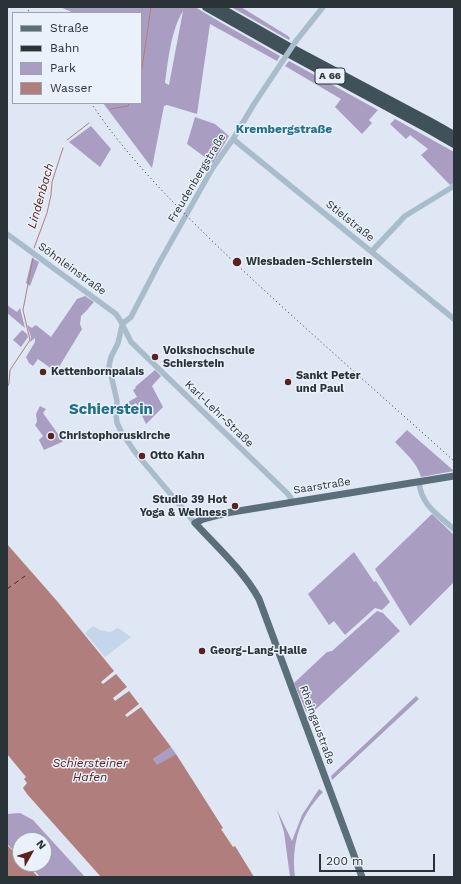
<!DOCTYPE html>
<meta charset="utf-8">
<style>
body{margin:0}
#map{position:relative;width:461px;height:884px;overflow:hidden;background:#dee7f3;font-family:"Work Sans",sans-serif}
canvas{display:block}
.frame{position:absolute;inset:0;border:8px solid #293338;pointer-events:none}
.legend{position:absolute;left:12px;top:12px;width:130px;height:92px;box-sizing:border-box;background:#eaf1fa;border:1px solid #9da5ac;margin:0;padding:5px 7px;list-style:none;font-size:12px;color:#293338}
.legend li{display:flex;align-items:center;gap:8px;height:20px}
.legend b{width:20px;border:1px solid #9da5ac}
.north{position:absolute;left:12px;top:832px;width:40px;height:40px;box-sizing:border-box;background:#eaf1fa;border:1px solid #9da5ac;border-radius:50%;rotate:51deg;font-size:11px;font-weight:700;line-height:16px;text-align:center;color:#293338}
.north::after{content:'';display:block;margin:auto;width:14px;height:18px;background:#5a221e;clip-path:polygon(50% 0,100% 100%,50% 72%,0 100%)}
.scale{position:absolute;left:319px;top:854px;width:116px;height:18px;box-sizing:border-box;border:2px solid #293338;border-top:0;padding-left:5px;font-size:12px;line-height:14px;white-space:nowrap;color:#293338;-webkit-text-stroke:3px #eaf1fa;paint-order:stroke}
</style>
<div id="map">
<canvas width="461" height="884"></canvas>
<div class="frame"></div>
<ul class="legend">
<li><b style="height:5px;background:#5a6f7a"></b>Straße</li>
<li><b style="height:5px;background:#293338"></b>Bahn</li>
<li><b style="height:11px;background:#aa9dc2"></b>Park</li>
<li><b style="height:11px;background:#b07e7c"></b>Wasser</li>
</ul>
<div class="north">N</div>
<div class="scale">200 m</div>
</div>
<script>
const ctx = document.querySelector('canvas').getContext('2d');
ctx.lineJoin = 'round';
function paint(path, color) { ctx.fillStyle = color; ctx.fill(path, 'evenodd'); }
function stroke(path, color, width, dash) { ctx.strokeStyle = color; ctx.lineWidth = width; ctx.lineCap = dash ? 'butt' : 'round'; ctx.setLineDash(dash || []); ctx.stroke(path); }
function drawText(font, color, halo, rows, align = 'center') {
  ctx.font = font + ' "Work Sans",sans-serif'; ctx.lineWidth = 3; ctx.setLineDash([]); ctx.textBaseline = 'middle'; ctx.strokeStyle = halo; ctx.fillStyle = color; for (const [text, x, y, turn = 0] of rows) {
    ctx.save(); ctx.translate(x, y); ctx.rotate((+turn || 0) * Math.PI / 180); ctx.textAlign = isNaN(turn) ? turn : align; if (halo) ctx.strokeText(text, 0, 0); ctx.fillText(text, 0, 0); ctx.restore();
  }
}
paint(new Path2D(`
 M60,7H195L220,22L280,56L277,61L210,24L197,114L167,105L164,106L152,168L103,103H141V13H74ZM183,11L169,85L165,83C168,61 171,30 183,11Z
 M231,7H241L288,36L290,38L289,40Z
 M289,61L378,110L369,120L372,123L362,134L335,107L341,99L285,66Z
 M195,117L215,124L229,136L213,163L187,144Z
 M395,119L454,152V183L450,185L421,155L428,149L410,135L406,139L390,124Z
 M91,126L111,149L100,167L69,142Z
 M32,258L39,262L30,286L26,283Z
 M85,296L94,302C89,307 86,312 81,316L80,324L82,329L56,372L38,359L33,366L29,363L26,357L35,342V338L30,342L31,337L27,325L32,328L35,325V327L36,325L51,337L77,299Z
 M7,305L17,312L20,308L25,328L7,313Z
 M22,330L27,334L28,337L21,347L13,340Z
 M155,370L161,376L152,386L163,407L146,424L136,403L125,410L123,405L137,397L133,390L136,388L135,387Z
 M40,406L46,409L43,413L63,441L62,442L44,450L39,440L43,436L35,425L37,422L36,414Z
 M407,430L454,471L421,477C417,462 405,453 395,442Z
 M432,514L454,535V582L410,626L375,569Z
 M354,552L374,582L376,581L390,602L382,610L375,608L345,635L334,621L329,625L308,594Z
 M377,611L383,613L400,631L314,711C311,714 309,714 306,711L294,683L327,652L332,651Z
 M416,696L419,699L332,780L331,776Z
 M171,747L176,754L157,766L153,759Z
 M319,789L323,792C300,816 291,843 295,877H290L284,832L277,810L292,841L302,815Z
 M20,813L33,820L85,877H40L28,864H44V840H20V857L7,844V814Z`), '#aa9dc2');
paint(new Path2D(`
 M93,626L100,630L110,632L118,628L131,637L105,657L85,633Z`), '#c5d5eb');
paint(new Path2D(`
 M7,544L57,601L114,671L101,682L103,684L116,674L127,687L113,698L115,701L129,691L139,704L125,715L127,717L141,707L171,747L153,759L157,765L176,754L223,828L221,829L233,847L235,846L254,877H101L27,794L23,788L27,783L24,779L26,777L7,754Z
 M7,845L20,858V864H26L38,877H7Z`), '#b07e7c');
stroke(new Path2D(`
 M141,75L151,7
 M110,109L128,106L129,103
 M67,140L89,123
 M34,248L47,213L51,195L52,182L63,148
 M7,388L9,383L10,370L30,340L23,310L33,258`), '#b07e7c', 1);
stroke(new Path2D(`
 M7,589L25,576`), '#5a221e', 1, [5, 4]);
stroke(new Path2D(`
 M296,41L323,7
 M233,139L454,319
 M7,234L116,314L120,320L131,342L287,493L291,498V502
 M372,251L405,216L454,186
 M122,324L131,317L158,265L212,169L233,139L254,104L282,62
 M122,326L118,343L111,357L109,366L117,401L116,415L117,423L122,433L135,452L195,523
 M419,482C421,505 438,515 454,529`), '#a9bccb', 5.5);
stroke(new Path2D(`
 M362,877L259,599C243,570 217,547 195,523L203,519L226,513L454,476`), '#5a6f7a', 7);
stroke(new Path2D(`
 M206,7L282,50L428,129L454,144
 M219,7L286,45L431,122L454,135`), '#405159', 8);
stroke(new Path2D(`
 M26,7L30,13
 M91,103C131,163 182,212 234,262C306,330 381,395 454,461`), '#293338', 1, [1, 3]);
stroke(new Path2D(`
 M282,62L296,41`), '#a9bccb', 5.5);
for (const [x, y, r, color] of [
 [237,262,5,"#5a221e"],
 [155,357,4,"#5a221e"],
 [43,372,4,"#5a221e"],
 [288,382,4,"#5a221e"],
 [51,436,4,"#5a221e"],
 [142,456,4,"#5a221e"],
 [235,506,4,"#5a221e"],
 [202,651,4,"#5a221e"]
]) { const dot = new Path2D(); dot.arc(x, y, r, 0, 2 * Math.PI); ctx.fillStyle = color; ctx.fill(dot); stroke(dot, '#eaf1fa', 1.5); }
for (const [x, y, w] of [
 [330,76,30]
]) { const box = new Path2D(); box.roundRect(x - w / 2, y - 8, w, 16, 3); ctx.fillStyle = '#eaf1fa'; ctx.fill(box); stroke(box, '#293338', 1); }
drawText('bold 10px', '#293338', null, [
 ["A 66",330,76]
]);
drawText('11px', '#293338', '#eaf1fa', [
 ["Freudenbergstraße",197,178,-59],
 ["Stielstraße",350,221,39],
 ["Söhnleinstraße",72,269,36],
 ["Karl-Lehr-Straße",219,414,44],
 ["Saarstraße",322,486,-9],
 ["Rheingaustraße",317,725,70]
]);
drawText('bold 11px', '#293338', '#eaf1fa', [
 ["Wiesbaden-Schierstein",246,262],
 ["Volkshochschule",163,351],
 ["Schierstein",163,364],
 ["Kettenbornpalais",51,372],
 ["Sankt Peter",296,376],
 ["und Paul",296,389],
 ["Christophoruskirche",59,436],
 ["Otto Kahn",150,456],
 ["Studio 39 Hot",227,500,"right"],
 ["Yoga & Wellness",227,513,"right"],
 ["Georg-Lang-Halle",210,651]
], 'left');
drawText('bold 12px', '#216f88', '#eaf1fa', [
 ["Krembergstraße",284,129]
]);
drawText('italic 12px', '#5a221e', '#eaf1fa', [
 ["Lindenbach",41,196,-74],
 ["Schiersteiner",90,763],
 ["Hafen",90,777]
]);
drawText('bold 15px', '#216f88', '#eaf1fa', [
 ["Schierstein",111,410]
]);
</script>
